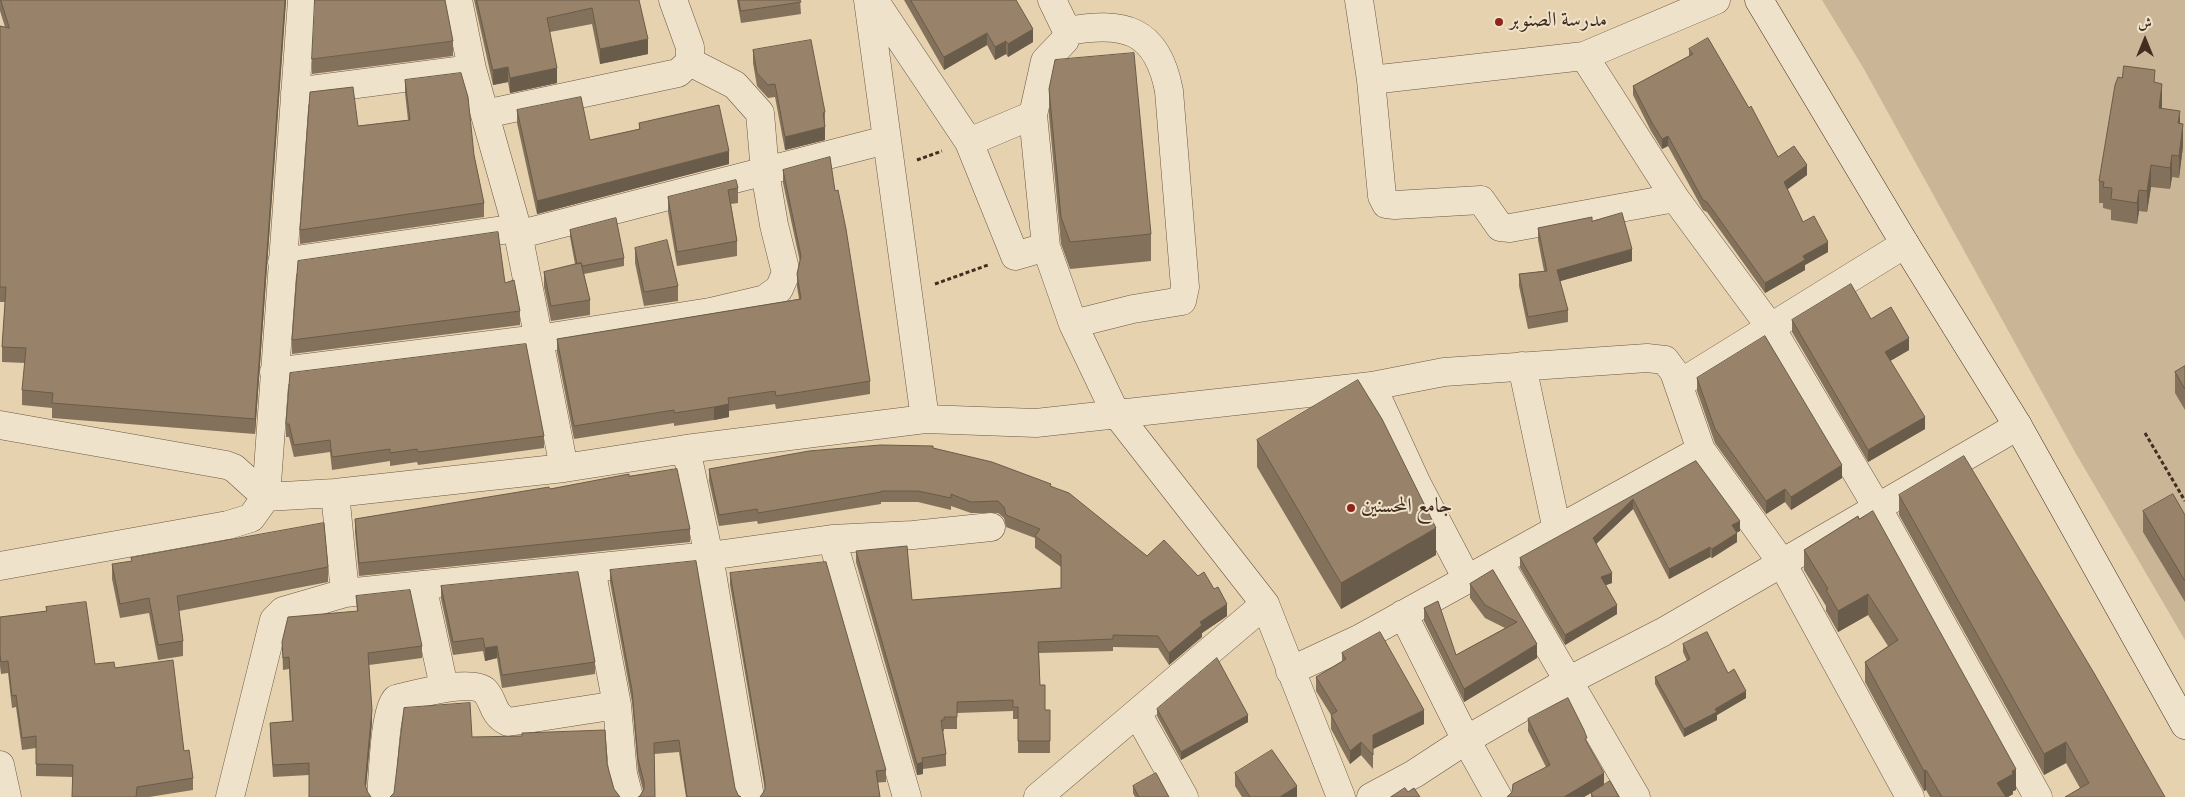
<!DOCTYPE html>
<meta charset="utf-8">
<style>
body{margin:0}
#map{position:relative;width:2185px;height:797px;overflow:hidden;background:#e6d2ae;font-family:"Sorts Mill Goudy",Amiri,serif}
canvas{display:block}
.north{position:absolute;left:2120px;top:15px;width:50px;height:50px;-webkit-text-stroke:4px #efe2ca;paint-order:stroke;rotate:0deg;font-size:14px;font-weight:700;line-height:20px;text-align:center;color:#432d20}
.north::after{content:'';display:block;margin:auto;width:18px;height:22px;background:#432d20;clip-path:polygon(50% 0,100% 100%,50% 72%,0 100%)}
</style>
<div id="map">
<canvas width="2185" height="797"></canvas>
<div class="north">ش</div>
</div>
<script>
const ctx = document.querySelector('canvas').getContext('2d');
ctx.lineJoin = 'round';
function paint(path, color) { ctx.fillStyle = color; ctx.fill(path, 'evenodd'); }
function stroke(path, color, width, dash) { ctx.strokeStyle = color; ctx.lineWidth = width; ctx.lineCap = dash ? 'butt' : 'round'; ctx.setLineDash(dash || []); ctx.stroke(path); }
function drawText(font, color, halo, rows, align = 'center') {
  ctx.font = font + ' "Sorts Mill Goudy",Amiri,serif'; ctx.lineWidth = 4; ctx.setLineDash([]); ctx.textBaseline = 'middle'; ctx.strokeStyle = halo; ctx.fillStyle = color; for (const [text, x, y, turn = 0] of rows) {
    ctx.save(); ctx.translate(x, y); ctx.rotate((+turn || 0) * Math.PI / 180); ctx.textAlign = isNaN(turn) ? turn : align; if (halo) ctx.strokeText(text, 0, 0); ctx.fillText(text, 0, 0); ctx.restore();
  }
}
paint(new Path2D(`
 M1822,0H2185V640L2075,452L1864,69Z`), '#cab696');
const street = new Path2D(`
 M458,0L472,69L517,228L564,468
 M868,0L925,419
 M874,0L969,142L1015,256L1046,247L1073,324L1115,412L1265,604L1341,797
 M1052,0L1067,31C1124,21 1157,28 1169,91L1185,287L1182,301L1133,309L1073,324
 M1359,0L1371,80L1382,196L1386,204L1395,205L1481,200L1500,227L1510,228L1675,198
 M1584,56L1675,198L1771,328L1877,507L2038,797
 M1371,80L1584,56L1716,0
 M295,92L472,69
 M485,114L678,73L690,62V47L673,0
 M969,142L1033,115
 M517,235L886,140
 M1046,247L1033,115L1045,61L1065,40L1067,31
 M282,262L517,228
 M1522,366L1557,530
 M274,372L538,339L710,312L765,299L779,289L786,273L774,225L765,172L760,113L735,85L690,62
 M1679,384L1905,244
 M1372,386L1417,484L1467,579
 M0,425L226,465L234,468L266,497L335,493L564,468L686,449L925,419L1036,423L1372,386L1444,372L1647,358L1665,360L1674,372L1701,450L1782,563L1910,797
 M686,449L709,556L750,797
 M335,493L345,593L709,556L832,539L913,535L991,527
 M832,539L907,797
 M1499,562L1636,797
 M0,566L228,525L251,518L266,497L302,0
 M591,568L617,705L623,774L629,797
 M422,585L444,687
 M1403,614L1466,740L1498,797
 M1290,671L1359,639L1701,450
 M1137,713L1184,797
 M0,765L7,797
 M230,797L274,620L283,611L345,593
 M381,797C383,778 384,710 396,699C413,695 472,678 485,691C495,702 491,713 508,722L617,705
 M1038,797L1265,604
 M1371,797L1414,774L1466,740L1568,681L1663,632L2018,426`);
const secondary = new Path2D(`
 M1759,0L1905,244L2018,426L2185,725`);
stroke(street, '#6c5644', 29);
stroke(secondary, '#432d20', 29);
stroke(new Path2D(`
 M917,160L942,151
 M935,284L988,265
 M2145,433L2185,501`), '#432d20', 3, [4, 2.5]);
stroke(street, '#efe2ca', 28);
stroke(secondary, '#efe2ca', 28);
paint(new Path2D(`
 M0,0H286L255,434L52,418V408L22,405V390L25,363L2,362V347L5,302H0V26L5,27L0,11Z
 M474,0H639L648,54L600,64L592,24L550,32L557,83L510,93L508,82L493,85Z
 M737,0H800L801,14L741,23Z
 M904,0H1016L1033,42L1008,57L1006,54L995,60L987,45L944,70Z
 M453,41V56L312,74V59Z
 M1689,49L1778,157L1807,175L1787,189L1803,222L1828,252L1805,265V270L1765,293L1707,212L1703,210L1668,146L1662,149L1651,131L1633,95V86L1689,56Z
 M753,50L825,112V140L785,150L775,97L768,98L757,86L753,63Z
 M405,80L474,155L484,203V217L300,244V230L358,126L408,120L405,93Z
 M2155,82L2162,105V108L2180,124L2183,146L2179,178L2172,177L2170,189L2151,187L2147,212L2139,211L2137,224L2111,220V210L2103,208V203H2099V181Z
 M1049,89L1151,234V261L1070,269L1061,244L1049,116Z
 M517,110L590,140L639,129V123L729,164L537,214L517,123Z
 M783,170L835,191L870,381V394L776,409L775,404L729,411V417L714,420L674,426V423L574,439L557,352V339L799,299L797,287V274L800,262L783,183Z
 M738,188V203L731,204L737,241V256L677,266L668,212V197Z
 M1538,228L1632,261L1560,281L1568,310V322L1528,329L1519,286V274L1544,271L1538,240Z
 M570,230L624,258V266L584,274L590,300V315L551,321L544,287V272L575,264L570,237Z
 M635,248L678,286V301L644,306L635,263Z
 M505,283L520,311V325L292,354V340Z
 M1871,319L1909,350L1890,361L1925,429L1868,462L1792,332V320Z
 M2185,366V410L2175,393V372Z
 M1697,378L1842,478L1791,510L1785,502L1766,514L1715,443L1697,391Z
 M286,424L544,436V448L418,465L417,462L390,466V461L332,470L330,452L294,457L289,437H286Z
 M1257,440L1436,555L1341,609L1257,467Z
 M933,448L1051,487L1147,556L1227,616L1202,633V637L1169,665L1158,648L1113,647V651L1039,653L1040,685L1045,710H1050V753H1018V719H1013V711L957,713V729H944V731H943L946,754V766L923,769V774L917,775L856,562V551L912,600L1061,588V567L1035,548V538L1006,527L1004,518L998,513H971L951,506V510L918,502H881V504L758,524L757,521L719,526L709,481V469Z
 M1696,461L1740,531L1737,532V542L1712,558L1710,557L1669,579L1633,509L1596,544L1612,583L1605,585L1617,614L1565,645L1520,568V558Z
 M629,476L690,529V542L359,576L355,532V519L550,489Z
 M1899,495L2165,797L2080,788L2066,763L2044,775L1899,515Z
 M2143,511L2185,515V602L2143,532Z
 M1858,516L2016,790L2013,791V794L2008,797H1930L1926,790L1924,791L1865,682V662L1888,646L1868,615L1838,632L1826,611V606L1804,570V550Z
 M112,564L328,567V582L179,611L183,641V656L158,660L149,613L120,618L112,579Z
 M610,570L738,795L741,797H686L679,752L654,754L655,797L640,796L643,790L638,771L632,702L610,582Z
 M1493,570L1537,658L1464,702L1424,621V608L1456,655L1505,628L1485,618L1470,598V584Z
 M730,573L886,770V782L765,790L730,585Z
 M441,586L595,662V674L502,688L497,658L485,661L483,651L453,655L441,599Z
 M356,596L422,646V658L369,665L372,722L366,788L309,775L273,777L270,735V723L292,721L289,669L283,670L282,642L357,611Z
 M46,607L95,664L115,668L184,751L193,778V790L149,797H72L73,777L36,776V748L22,750L16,707L12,708L8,673L1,674L0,666V617L46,611Z
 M1683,644L1728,673L1746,698L1717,715V720L1684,737L1655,684V677L1687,661L1683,652Z
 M1342,653L1424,724L1373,749V769L1361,755L1350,764L1331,729V715L1316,691V677L1342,661Z
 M1157,709L1248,722L1181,760L1157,716Z
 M1528,719L1587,744L1604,785L1619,797H1591V793L1584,797H1507L1546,767L1528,731Z
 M1235,773L1297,797H1242L1235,786Z
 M1133,786L1169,797H1135L1133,793Z`), '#83715b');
paint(new Path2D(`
 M285,0H286L255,434V419Z
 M1033,29V42L1008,57V44Z
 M987,33V45L944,70V57Z
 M648,39V54L600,64V49Z
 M1006,41V54L995,60V47Z
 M508,67V82L493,85V70Z
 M557,68V83L510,93V78Z
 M2162,84V105L2159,129V108Z
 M2180,111V132L2178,123Z
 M2183,124V146L2179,178V156Z
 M825,127V140L785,150V137Z
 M1668,136V146L1662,149V139Z
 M729,151V164L537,214V201Z
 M2172,155V177L2170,189V168Z
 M1807,165V175L1784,192V182Z
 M2151,165V187L2147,212V191Z
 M2139,190V211L2137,224V203Z
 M1828,242V252L1805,265V270L1765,293V283L1803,256Z
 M1632,249V261L1557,282V270Z
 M1909,338V350L1885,364V352Z
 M729,404V417L714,420V407Z
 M1925,417V429L1868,462V450Z
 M1842,465V478L1791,510V497Z
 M1785,489V502L1766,514V501Z
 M1633,499V509L1593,547V538Z
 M1740,521V531L1732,535V525Z
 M1436,528V555L1341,609V583Z
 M1737,533V542L1712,558V549Z
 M1710,547V557L1669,579V569Z
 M1612,573V583L1601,587V577Z
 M1868,594V615L1838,632V611Z
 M1227,604V616L1202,633V637L1169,665V653L1200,622Z
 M1617,605V614L1565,645V635Z
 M1537,644V658L1464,702V689Z
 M497,646V658L485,661V648Z
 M1746,691V698L1717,715V720L1684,737V729L1715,709Z
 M372,710V722L365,796V784Z
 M1424,710V724L1373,749V735Z
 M1248,715V722L1181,760V752Z
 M1361,742V755L1350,764V751Z
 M2066,742V763L2044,775V754Z
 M923,762V774L917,775V764Z
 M2016,769V790L2013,791V794L2008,797H1997V783L2012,771Z
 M1926,770V790L1924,791V771Z
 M1604,773V785L1584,797H1564Z
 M1297,786V797H1280Z`), '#6a5c4a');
const building = new Path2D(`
 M1,0H285L255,419L52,403L53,393L22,390L26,348L2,347L6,287H0V26L9,28Z
 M315,0H445L453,41L312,59Z
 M477,0H639L648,39L600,49L592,8L547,18L557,68L510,78L508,67L493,70Z
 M739,0H800L801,2L741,11Z
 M911,0H1016L1033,29L1008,44L1006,41L995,47L987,33L944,57Z
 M1708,38L1749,108L1751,106L1778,157L1794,146L1807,165L1784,182L1803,222L1814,216L1828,242L1803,256L1805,260L1765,283L1707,202L1703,200L1668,136L1662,139L1651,121L1633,86L1693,54L1689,49Z
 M811,40L825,112L823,113L825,127L785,137L775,84L768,85L757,73L753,50Z
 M1134,53L1151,234L1070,242L1061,217L1049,89L1055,60Z
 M2124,66L2155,70L2154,82L2162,84L2159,108L2180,111L2178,123L2183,124L2179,156L2172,155L2170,168L2151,165L2147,191L2139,190L2137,203L2111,199L2112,188L2103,187L2104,182L2099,181L2115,85L2118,77L2122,78Z
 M461,73L468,97L474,155L484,203L300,230L310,92L353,87L358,126L410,120L405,80Z
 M581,97L590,140L640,129L639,123L719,105L729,151L537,201L517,110Z
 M830,157L835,191L838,190L846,229L870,381L776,396L775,391L728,398L729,404L714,407L674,413V410L574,426L557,339L801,299L797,274L801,256L783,170Z
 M736,180L738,188L728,190L737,241L677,252L668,197Z
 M1622,213L1632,249L1557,270L1568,310L1528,317L1519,274L1547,271L1538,228L1592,217V221Z
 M616,218L624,258L582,266L581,263L577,264L570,230Z
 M498,232L505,283L514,280L520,311L292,340L298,261Z
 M667,240L678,286L644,292L635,248Z
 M581,263L590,300L551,306L544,272Z
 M1851,284L1871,319L1891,307L1909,338L1885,352L1925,417L1868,450L1792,320Z
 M1765,336L1842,465L1791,497L1785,489L1766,501L1715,429L1697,378Z
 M526,344L544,436L418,452L417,449L390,453V449L332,457L330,440L294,445L289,424H286L290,373Z
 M2185,366V389L2175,372Z
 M1358,380L1382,419L1436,528L1341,583L1257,440Z
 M881,445L933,446V448L992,462L1051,484L1050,486L1069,493L1147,556L1164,540L1198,576L1204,572L1214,589L1218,587L1227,604L1200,622L1202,625L1169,653L1158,636L1113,635V639L1038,642L1040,685H1045V710H1050V741H1018V707H1013V700L957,702V717H944V720H941L946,754L922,758L923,762L917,764L856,551L907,546L912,600L1061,588V555L1035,536L1040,529L1006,515L1004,507L998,501L971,502L951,494V498L918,491H881V492L758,513L757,509L719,515L709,469L809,451Z
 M1964,456L2094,673L2165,797H2065L2089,783L2066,742L2044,754L1899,495Z
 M1696,461L1740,521L1732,525L1737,533L1712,549L1710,547L1669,569L1633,499L1593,538L1612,573L1601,577L1617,605L1565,635L1520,558Z
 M677,469L690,529L359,563L355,519L549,487L550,489L629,474V476Z
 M2173,494L2185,515V581L2143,511Z
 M1873,511L2016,769L2012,771L2013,774L1997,783L2006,797H1942L1926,770L1924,771L1865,662L1898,640L1868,594L1838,611L1826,590L1828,589L1804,550L1858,516L1859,519Z
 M324,523L328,567L177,596L183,641L158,645L149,598L120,604L112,564L132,561L131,558Z
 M696,561L735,788L738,795L741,797H687L679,740L654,743L655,797H638L640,796L644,789V782L638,759L632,690L610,570Z
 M826,562L886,770L876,771L880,797H760L765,790V782L730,573Z
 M1493,570L1537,644L1464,689L1424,608L1438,601L1456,655L1517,622L1485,605L1470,584Z
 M578,572L595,662L502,675L497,646L485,648L483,638L453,642L441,586Z
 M410,590L422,646L368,653L372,710L365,784L367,791L371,797H309V763L273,765L270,723L293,721L289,657L283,658L282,642L288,617L358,611L356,596Z
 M86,602L95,664L114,662L115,668L173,660L184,751L189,750L193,778L137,787L136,797H72L73,765L36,764V736L22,738L16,695L12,696L8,661L1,662L0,654V617L47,611L46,607Z
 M1380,632L1424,710L1373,735V755L1361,742L1350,751L1331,715L1337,711L1316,677L1346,659L1342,653Z
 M1707,632L1728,673L1734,669L1746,691L1715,709L1717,712L1684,729L1655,677L1690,659L1683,644Z
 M1217,658L1248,715L1181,752L1157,709Z
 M1568,698L1584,730L1587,738L1585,739L1604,773L1564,797H1507L1512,792L1513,784L1550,765L1528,719Z
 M470,703L472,737L522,736V733L605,730L607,764L614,789L620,797H390L394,793L404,708Z
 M1272,750L1297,786L1280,797H1250L1235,773Z
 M1156,773L1169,797H1139L1133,786Z
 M1610,781L1619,797H1593L1591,793Z
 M1405,788L1408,792L1414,788L1420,797H1391Z`);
paint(building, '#98836a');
stroke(building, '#6a5c4a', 1);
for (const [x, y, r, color] of [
 [1499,22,5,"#8f2418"],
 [1351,508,5,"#8f2418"]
]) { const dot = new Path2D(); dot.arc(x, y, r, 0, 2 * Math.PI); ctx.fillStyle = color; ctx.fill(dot); stroke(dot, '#efe2ca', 2); }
drawText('21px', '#432d20', '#efe2ca', [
 ["مدرسة الصنوبر",1509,22],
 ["جامع المحسنين",1361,508]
], 'left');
</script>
